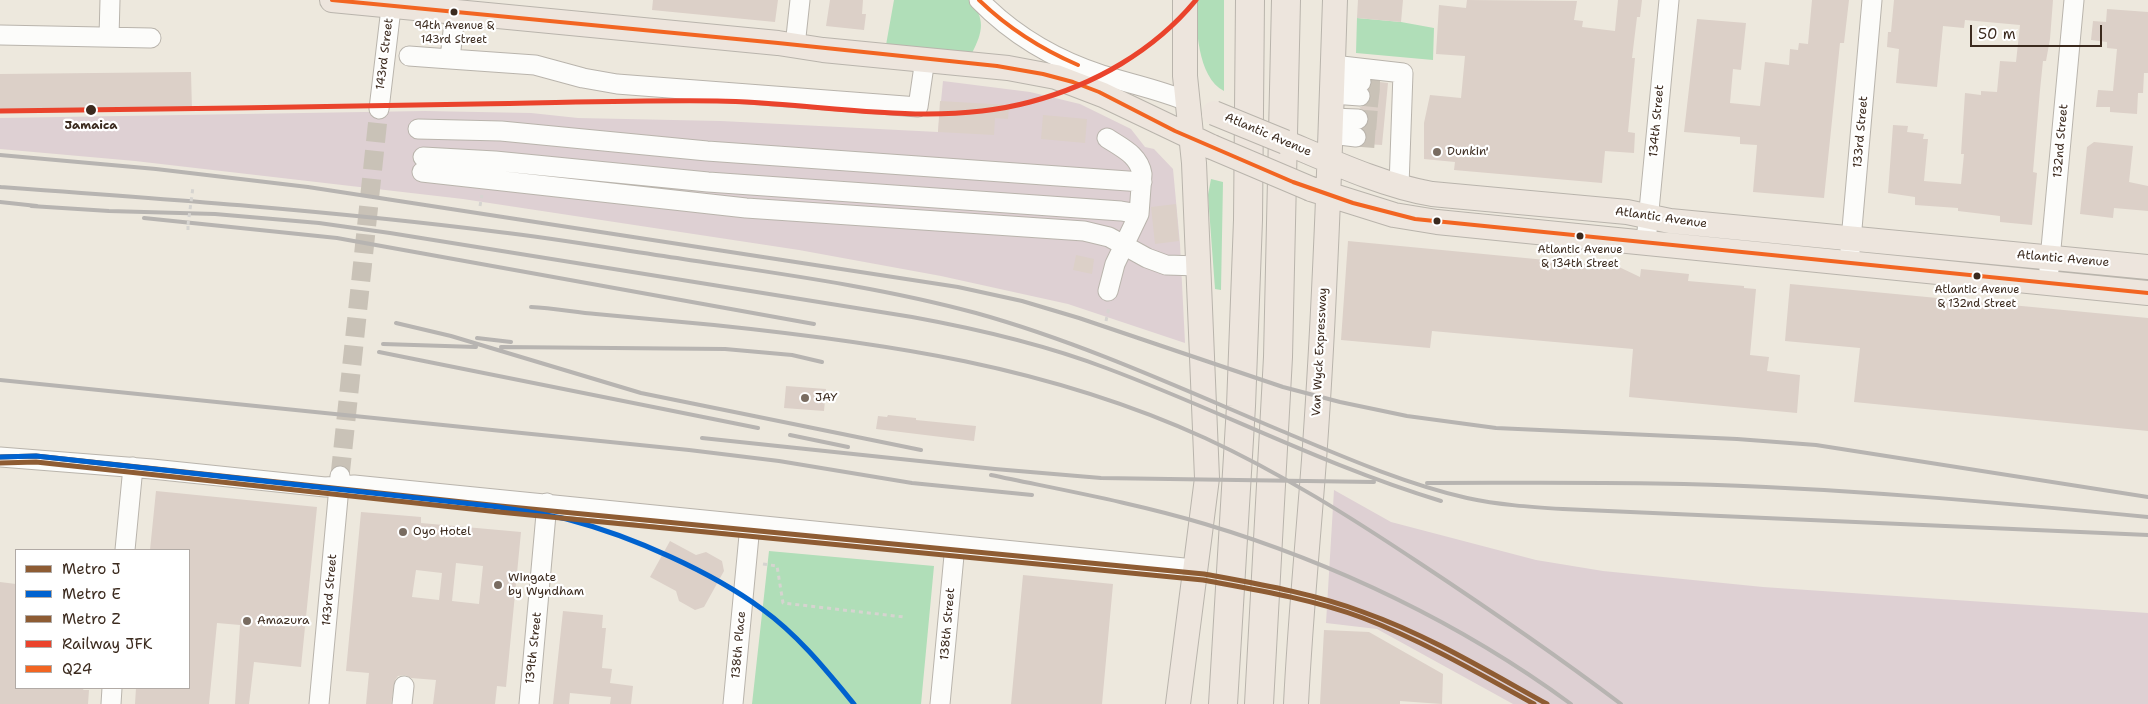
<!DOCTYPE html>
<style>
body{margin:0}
#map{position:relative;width:2148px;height:704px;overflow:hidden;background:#ede8dd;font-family:"Shantell Sans",sans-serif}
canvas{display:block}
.legend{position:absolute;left:15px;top:549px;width:175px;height:140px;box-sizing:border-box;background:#fff;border:1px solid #b1aaa5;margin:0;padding:6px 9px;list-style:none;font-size:15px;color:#3b2a1e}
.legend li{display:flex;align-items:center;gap:10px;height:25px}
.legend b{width:25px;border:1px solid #b1aaa5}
.scale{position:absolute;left:1970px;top:25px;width:132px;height:22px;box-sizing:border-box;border:2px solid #3b2a1e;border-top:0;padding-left:6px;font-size:15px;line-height:18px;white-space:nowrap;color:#3b2a1e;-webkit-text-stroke:4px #fff;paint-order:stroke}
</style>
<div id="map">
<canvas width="2148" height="704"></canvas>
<ul class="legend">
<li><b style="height:6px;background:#8e5c33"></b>Metro J</li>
<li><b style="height:6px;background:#0062cf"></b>Metro E</li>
<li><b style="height:6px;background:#8e5c33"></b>Metro Z</li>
<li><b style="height:6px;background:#ea432c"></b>Railway JFK</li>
<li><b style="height:6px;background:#f26522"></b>Q24</li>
</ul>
<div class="scale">50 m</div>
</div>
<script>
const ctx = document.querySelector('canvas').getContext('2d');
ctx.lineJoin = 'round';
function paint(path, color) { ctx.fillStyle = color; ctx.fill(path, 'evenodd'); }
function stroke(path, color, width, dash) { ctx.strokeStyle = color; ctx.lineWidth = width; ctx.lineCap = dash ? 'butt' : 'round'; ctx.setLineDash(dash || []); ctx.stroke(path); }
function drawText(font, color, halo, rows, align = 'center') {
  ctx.font = font + ' "Shantell Sans",sans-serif'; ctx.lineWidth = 4.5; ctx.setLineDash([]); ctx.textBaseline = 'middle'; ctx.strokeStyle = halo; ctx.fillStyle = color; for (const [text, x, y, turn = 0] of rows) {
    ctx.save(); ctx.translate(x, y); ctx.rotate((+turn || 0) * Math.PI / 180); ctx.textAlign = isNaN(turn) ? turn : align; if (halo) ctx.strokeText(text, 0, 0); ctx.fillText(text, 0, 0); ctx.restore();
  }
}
paint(new Path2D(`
 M943,81L1030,92L1080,104L1131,129L1145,147L1154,149L1173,169L1180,244L1185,343L1068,304L941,276L799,250L463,199L135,161L0,149V118L425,111L531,113L578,118L721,121L938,132Z
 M1334,490L1391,522L1536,560L1603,571L1763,587L2148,613V704H1513L1377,629L1326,623Z`), '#ded0d3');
paint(new Path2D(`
 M894,0H969C986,18 983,32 972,53L886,45Z
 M1196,0H1224V91C1197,77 1196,26 1196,0Z
 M1357,18L1401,22L1434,28L1433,60L1356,53Z
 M1211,179L1223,182L1221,290L1215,289L1208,195Z
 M769,551L934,566L921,704H752Z`), '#b0deb8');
paint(new Path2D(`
 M653,0H778L775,22L652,10Z
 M830,0H863L862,14H866L864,30L826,26Z
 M1358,0H1403L1401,22L1357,18Z
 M1467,0L1577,1L1574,20L1583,21L1582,27L1615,31L1618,0H1642L1640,17H1637L1632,58H1635L1628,132L1635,133L1634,153L1605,151L1602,183L1454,170L1455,162L1424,159V123L1430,95L1461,98L1465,56L1436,54L1439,5L1466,8Z
 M1812,0H1849L1844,43H1840L1824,198L1753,192L1757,145L1740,144V137L1684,132L1697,19L1746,23L1741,70L1733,69L1730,103L1760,106L1765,62L1789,65L1790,49L1798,50L1799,43L1808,44Z
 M1894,0H2053L2050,39L2046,61H2043L2040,90L2033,172L2037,173L2032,225L2000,222V216L1958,211V208L1915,205V197L1888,193L1893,125L1908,126L1907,132L1924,134L1923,139H1928L1924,181L1961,184L1964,154H1961L1965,93L1981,95V91L1997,92L2000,61L2016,62L2020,25L1965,20L1964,28L1943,26L1937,87L1896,83L1899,49L1887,47L1888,32H1891Z
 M2107,9L2148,12V73H2144L2143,93H2138L2137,114L2110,112V107H2096L2098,90L2113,91L2117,49L2107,48V42L2091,40L2093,21L2106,22Z
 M191,72L192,111L0,113V74Z
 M1372,81L1388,83L1382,145L1365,144L1367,138L1363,129L1368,125L1369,119L1368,113L1359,108L1370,102L1371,96L1369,90Z
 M940,101L1009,105L1008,119L995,118L994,135L938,132Z
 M1043,115L1087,119L1085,143L1041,139Z
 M2094,142L2133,146L2129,182L2148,186V211L2114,208L2113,218L2080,214L2087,147Z
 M1176,204L1179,241L1155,244L1151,207Z
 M1348,241L1619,267L1640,277L1641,269L1689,274L1688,281L1744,286V288L1756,289L1750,355L1769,357L1767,371L1800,375L1797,413L1629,397L1633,349L1432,331L1430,348L1341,340Z
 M1076,255L1094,259L1092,274L1073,270Z
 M1790,284L2148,318V431L1854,402L1860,348L1785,341Z
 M786,386L826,389L824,411L784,408Z
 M888,415L916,418V420L976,426L974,441L876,429L878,416L887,417Z
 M156,491L317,507L301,667L254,662L249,704H235L240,625L217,623L209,704H135L136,688H189V550H150Z
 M361,512L421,517V523L521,532L506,687L497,686L495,704H433L436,680L411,678L405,675L398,676L395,680L391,704H366L369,673L346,671ZM456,563L483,566L479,604L452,601ZM416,570L442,573L439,600L412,597Z
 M670,541L696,555L706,552L722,561L724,571L704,607L695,610L679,601L676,591L650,577Z
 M1023,575L1113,584L1102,704H1011Z
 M0,582L16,584V688H84L83,690H89L88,704H0Z
 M563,611L603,615L602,628H606L602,668L612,669L610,683L633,686L631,704H610L611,697L570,693L569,704H553Z
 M1324,630L1369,632L1443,674L1442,704L1400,701V704H1320Z`), '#dcd0c8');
stroke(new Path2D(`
 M1361,82L1388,83
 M1360,96L1386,99
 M1358,119L1384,121
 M1356,137L1383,139
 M340,476L379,109`), '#c9c2b7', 19, [19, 9]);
const minor = new Path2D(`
 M979,0C1013,35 1056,60 1102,75C1131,84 1161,90 1189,102
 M455,13L450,59L535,65L583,78L617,84L918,107L925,59
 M0,35L151,38
 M109,37L110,0
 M795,46L800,0
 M409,56L450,59
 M1333,65L1403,73L1399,186
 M1333,79L1361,82
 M1332,94L1360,96
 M379,109L392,0
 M1331,118L1358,119
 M418,129L501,131L707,151L1142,182
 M1331,134L1356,137
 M1107,138C1122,148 1139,155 1142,174L1139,214L1115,264L1108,291
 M423,157L495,161L708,182L1121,211L1139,214
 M422,172L746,208L1084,231L1109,237L1147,258L1166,265L1199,266
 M1646,242L1669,0
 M1849,263L1872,0
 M2049,270L2074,0
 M0,457L152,469L325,487L354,485L1194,569
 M125,550L133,467
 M111,704L112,688
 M319,704L340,476
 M402,704L404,686
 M529,704L547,503
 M733,704L750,525
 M940,704L955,545`);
const major = new Path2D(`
 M332,0L778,43L823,50L1008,68L1056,77L1103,95L1212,147
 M1285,142C1330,161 1384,186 1432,194L1627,212L1670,221L2148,267
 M1311,189L1394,215L1437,222L2148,293
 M1178,704L1207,478L1194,163L1185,76V0
 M1296,704C1300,622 1308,541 1314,460C1325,307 1330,153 1335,0`);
const highway = new Path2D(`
 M1223,704L1241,406L1248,220L1250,0
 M1259,704L1278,357L1286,0`);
stroke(minor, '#b9b4ac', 21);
stroke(major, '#b9b4ac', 26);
stroke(highway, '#b9b4ac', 30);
stroke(new Path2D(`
 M480,206L482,195
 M188,230V225
 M1106,321L1109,307
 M763,564L777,566L783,603L904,617`), '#d6d4d0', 3, [4, 4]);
stroke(minor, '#fcfcfa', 19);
stroke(major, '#ede5dd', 24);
stroke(highway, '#ede5dd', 28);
stroke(new Path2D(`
 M0,155L156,169L308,187L958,287L1022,301L1079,318L1283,387L1340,402L1407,416L1496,428L1737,439L1816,445L2148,497
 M0,187C166,199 333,211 499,232C560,239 621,250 683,259C781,274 880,287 976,313C1080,342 1178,387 1277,429C1339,455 1402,483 1467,498C1499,505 1531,507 1563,509L2148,535
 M0,202L37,206
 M31,206L109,211L215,214L319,223L390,233L912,317C978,329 1043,344 1106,368C1219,410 1325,466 1441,501
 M144,218L337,238L814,324
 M531,307C553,308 574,312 596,314C635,318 675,321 714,325C886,343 1047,366 1205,438C1281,473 1352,518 1421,564C1489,609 1556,655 1621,704
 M396,323L451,336L641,393L921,450
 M477,338L511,342
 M383,344L476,347
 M501,347L725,349L792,355L822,362
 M379,352L758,428
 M0,380L689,450L779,461L912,483L1032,495
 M790,435L848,447
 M702,438L995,469L1101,478L1374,482
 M991,475C1062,490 1135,503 1205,524C1335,563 1462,624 1571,704
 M1427,483C1513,483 1598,482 1684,484C1839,488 1994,502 2148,517`), '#b7b4b1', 4);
const majorBridge = new Path2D(`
 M1214,113L1285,142
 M1212,147L1311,189`);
stroke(majorBridge, '#b9b4ac', 26, []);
stroke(new Path2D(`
 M188,225L193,187`), '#d6d4d0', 3, [4, 4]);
stroke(majorBridge, '#ede5dd', 24);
stroke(new Path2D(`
 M332,0L778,43L997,66L1043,74L1073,82L1099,92L1175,131L1293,182L1353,203L1415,219L2148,293
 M979,0C1008,28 1041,49 1078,65`), '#f26522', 4);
stroke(new Path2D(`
 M0,111C159,109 317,107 476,104C556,103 636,100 717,101C819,102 929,129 1030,102C1094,85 1154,51 1196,0`), '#ea432c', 5);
stroke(new Path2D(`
 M0,457L36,456L500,506L1204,574C1258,584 1312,593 1363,612C1428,635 1487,671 1547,704`), '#8e5c33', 5);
stroke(new Path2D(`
 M0,457L36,456L499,507C522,511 547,514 570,520C631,536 712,572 762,609C798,635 826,670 854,704`), '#0062cf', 5);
stroke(new Path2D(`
 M0,463L36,462L499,512L1203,580C1257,590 1312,599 1363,618C1423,641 1478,673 1534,704`), '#8e5c33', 5);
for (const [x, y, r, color] of [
 [454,12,4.5,"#3b2a1e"],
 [91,110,6,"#3b2a1e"],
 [1437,152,5,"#796c61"],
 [1437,221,4.5,"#3b2a1e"],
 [1580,236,4.5,"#3b2a1e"],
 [1977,276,4.5,"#3b2a1e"],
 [805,398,5,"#796c61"],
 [403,532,5,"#796c61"],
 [498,585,5,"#796c61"],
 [247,621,5,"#796c61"]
]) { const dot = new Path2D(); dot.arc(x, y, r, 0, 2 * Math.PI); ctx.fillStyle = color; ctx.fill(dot); stroke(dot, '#fff', 2); }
drawText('11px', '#3b2a1e', '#fff', [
 ["94th Avenue &",454,26],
 ["143rd Street",454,40],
 ["Atlantic Avenue",1580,250],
 ["& 134th Street",1580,264],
 ["Atlantic Avenue",1977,290],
 ["& 132nd Street",1977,304]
]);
drawText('12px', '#3b2a1e', '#fff', [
 ["143rd Street",385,54,-83],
 ["134th Street",1657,121,-85],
 ["133rd Street",1861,132,-85],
 ["Atlantic Avenue",1268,135,23],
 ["132nd Street",2061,141,-85],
 ["Atlantic Avenue",1661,218,8],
 ["Atlantic Avenue",2063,259,5],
 ["Van Wyck Expressway",1320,352,-87],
 ["143rd Street",330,590,-85],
 ["138th Street",948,624,-85],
 ["138th Place",739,645,-85],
 ["139th Street",534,648,-84]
]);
drawText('bold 12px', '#3b2a1e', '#fff', [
 ["Jamaica",91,126]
]);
drawText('12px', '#3b2a1e', '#fff', [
 ["Dunkin'",1447,152],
 ["JAY",815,398],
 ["Oyo Hotel",413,532],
 ["Wingate",508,578],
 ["by Wyndham",508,592],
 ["Amazura",257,621]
], 'left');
</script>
